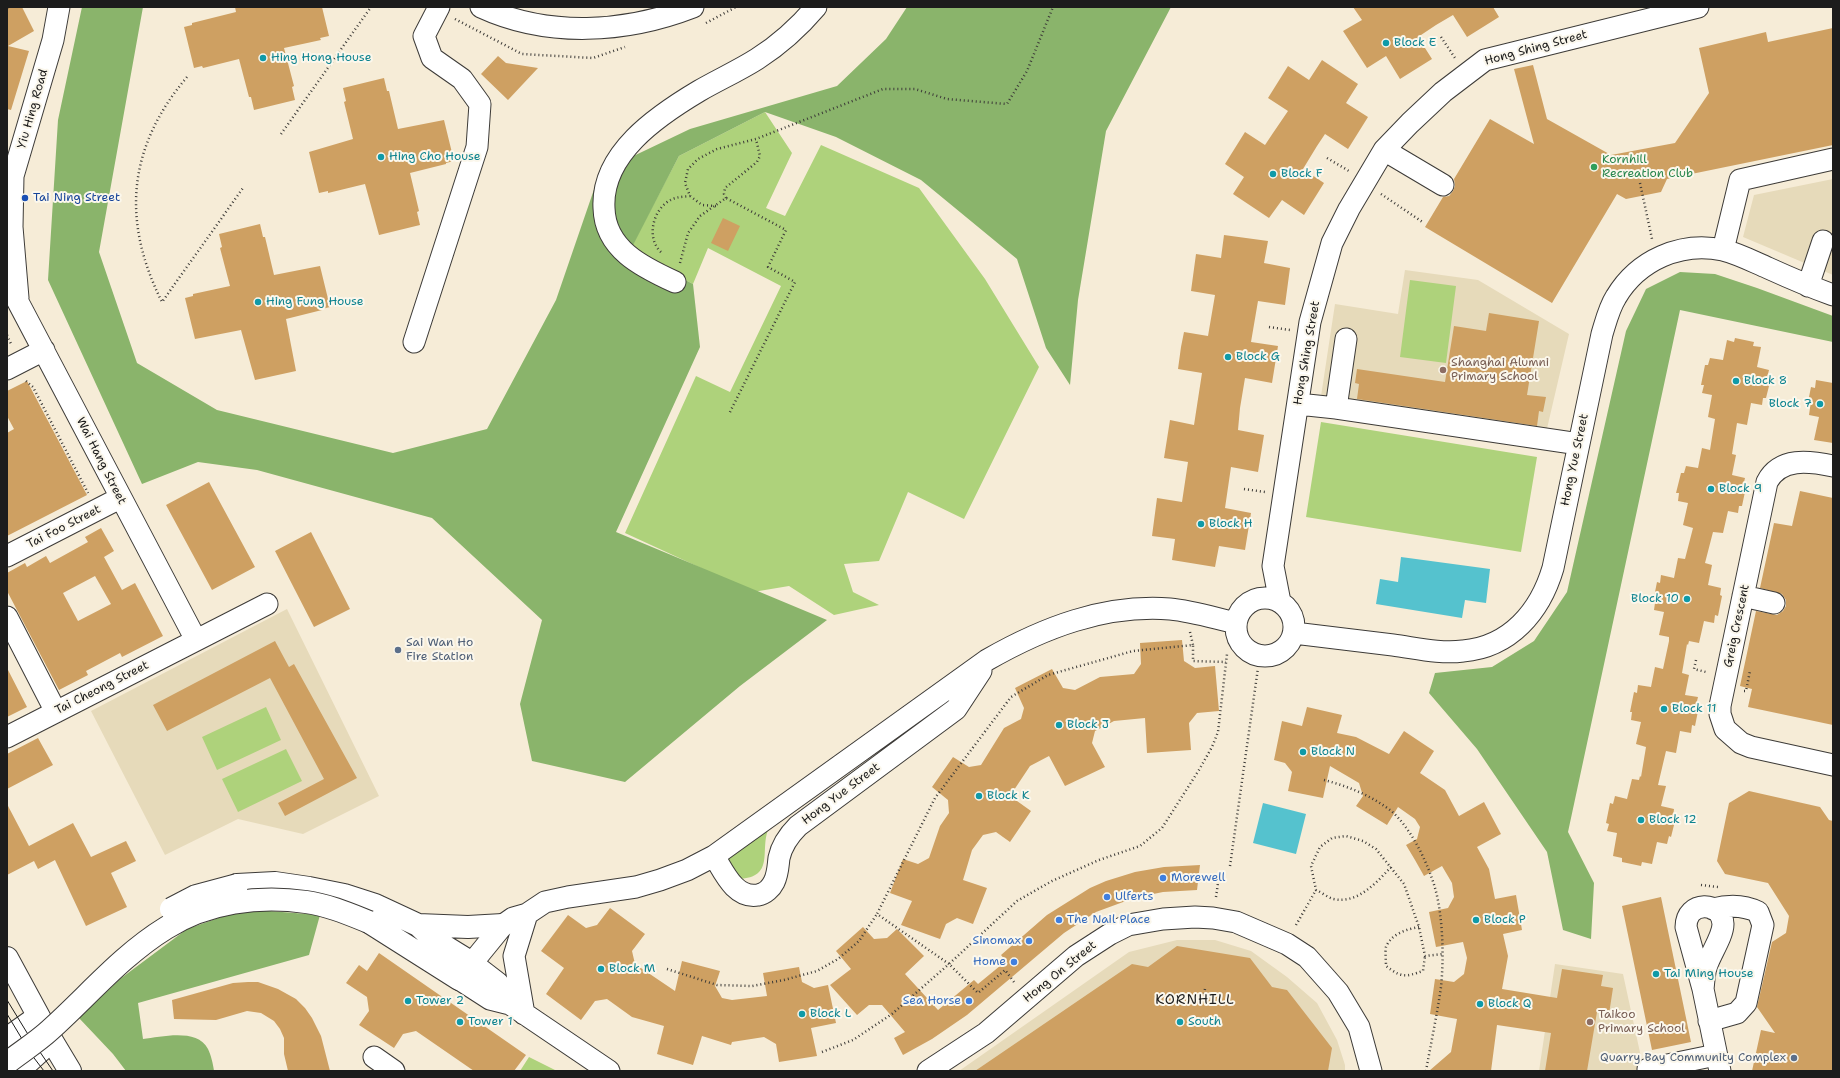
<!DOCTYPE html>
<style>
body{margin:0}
#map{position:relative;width:1840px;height:1078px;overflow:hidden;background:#f6ecd7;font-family:"Shantell Sans",sans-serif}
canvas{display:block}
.frame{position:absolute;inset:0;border:8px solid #1c1c1c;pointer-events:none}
</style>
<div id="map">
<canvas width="1840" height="1078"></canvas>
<div class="frame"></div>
</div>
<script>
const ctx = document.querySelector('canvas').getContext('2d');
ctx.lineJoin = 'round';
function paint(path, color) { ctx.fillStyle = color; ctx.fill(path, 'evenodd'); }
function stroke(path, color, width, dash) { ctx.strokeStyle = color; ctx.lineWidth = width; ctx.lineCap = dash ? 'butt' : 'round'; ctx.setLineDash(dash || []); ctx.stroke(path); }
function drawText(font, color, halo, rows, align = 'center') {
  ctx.font = font + ' "Shantell Sans",sans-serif'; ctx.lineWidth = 4; ctx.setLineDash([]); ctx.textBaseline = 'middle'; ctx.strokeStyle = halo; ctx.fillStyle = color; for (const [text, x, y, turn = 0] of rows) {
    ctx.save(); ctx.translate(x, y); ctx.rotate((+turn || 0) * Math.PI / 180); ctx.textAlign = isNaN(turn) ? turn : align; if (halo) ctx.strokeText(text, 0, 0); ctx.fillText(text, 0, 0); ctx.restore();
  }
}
paint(new Path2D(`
 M1833,179V275L1743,237L1754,195Z
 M1405,270L1478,280L1569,334L1542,450L1318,416L1335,304L1398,314Z
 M287,609L379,796L303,834L238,819L165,855L91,711Z
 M1177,940H1215L1251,951L1287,977L1317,1003L1337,1040L1345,1065V1071H959L1129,952Z
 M1555,964L1623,974L1644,1071H1539Z`), '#e6daba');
paint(new Path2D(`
 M765,112L792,153L766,208L785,216L821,145L919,188L985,279L1039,367L964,519L908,492L879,561L844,564L853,592L879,605L834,615L789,586L753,592L625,533L696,376L730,392L781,286L708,248L693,284L629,251L679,156Z
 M1410,280L1456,286L1446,363L1400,357Z
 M1321,422L1537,457L1521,552L1306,517Z
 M266,707L281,740L217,770L202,737Z
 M286,749L302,781L238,812L222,779Z
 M768,830C760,851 775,877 739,879L717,863Z
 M529,1057L557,1071H520Z`), '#aed27b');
paint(new Path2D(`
 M82,7H143L99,252L137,363L217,410L393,453L487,429L556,300L600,172L690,129L837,86L886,39L907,7H1171L1106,131L1078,300L1070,385L1046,348L1017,259L921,180L836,137L765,112L679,156L630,251L693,284L700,347L616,532L827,620L740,686L625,782L532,761L520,704L542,620L432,518L257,470L198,462L142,484L48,280L58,120Z
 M1680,272L1715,274L1757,288L1833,316V342L1680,310L1568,832L1594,883L1591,939L1563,930L1547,852L1477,749L1429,693L1435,673L1492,667L1534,641L1567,592L1626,331L1646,289Z
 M244,909L320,915L309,955L138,1003L143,1039C162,1037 197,1028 208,1049C211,1055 213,1064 214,1071H126L113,1054L79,1018L120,979L187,929Z`), '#8ab46b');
paint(new Path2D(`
 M1401,557L1490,569L1486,603L1465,600L1462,618L1376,604L1380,579L1398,582Z
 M1263,803L1306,814L1296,854L1253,843Z`), '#55c2ce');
paint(new Path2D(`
 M7,7H22L34,31L8,46L29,51L11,110L7,109Z
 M235,7H322L329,36L320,38L321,40L284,48L294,86L292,87L295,100L254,110L251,97H249L239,59L203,68L202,66L194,68L184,27L192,25V23L236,12Z
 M1353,7H1493L1499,17L1467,37L1453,15L1436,25L1418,37L1432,59L1400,79L1386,56L1367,68L1343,31L1362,20Z
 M1833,28V145L1667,179L1661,192L1626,199L1617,194L1552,303L1425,227L1443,197L1449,196L1453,191L1455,186L1454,179L1490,119L1534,144L1514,69L1533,65L1547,119L1611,155L1675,143L1709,93L1699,48L1766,32L1768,42Z
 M498,56L506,63L538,68L508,100L481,74Z
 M1322,60L1358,84L1346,103L1368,117L1348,149L1325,134L1317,146L1303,169L1324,183L1304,215L1282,200L1269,218L1233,194L1244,177L1225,164L1245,132L1265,145L1273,133L1288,111L1268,98L1288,66L1309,80Z
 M384,78L387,91H389L398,129L444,120L454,161L446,163V164L410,173L419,211L417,212L420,225L379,235L365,184L328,193V191L319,193L309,152L353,139L344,102L346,101L343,88Z
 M723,218L740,226L728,251L711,243Z
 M260,224L263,237H265L274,275L320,266L330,307L322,309V310L286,319L296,371L255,380L241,330L195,339L185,298L193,296V294L230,286L220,248L222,247L219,234Z
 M1224,235L1268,241L1264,263L1290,268L1285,305L1258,301L1251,342L1278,346L1272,383L1245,378L1240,408L1238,430L1264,435L1258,472L1231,467L1225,508L1251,513L1245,550L1219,546L1215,567L1172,560L1175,539L1152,536L1157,498L1182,502L1188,462L1164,458L1170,420L1194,425L1202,373L1178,369L1181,347L1184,332L1208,336L1215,295L1191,291L1196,254L1221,258Z
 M1489,313L1539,321L1527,395L1546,397L1543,412L1539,411L1537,426L1357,399L1359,384L1355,383L1357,369L1445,382L1454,326L1486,331Z
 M1735,338L1754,342L1753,346L1761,347L1757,367L1769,370L1767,378H1771L1766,398H1763L1762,405L1751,403L1747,425L1737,423L1732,454L1736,455L1732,475L1745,478L1743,486L1746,487L1742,506H1739L1738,513L1728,511L1723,533L1713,532L1705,563L1712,565L1708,585L1721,588L1720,595L1722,596L1718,616L1715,615L1714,623L1704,621L1699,643L1689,641L1688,645L1687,644L1682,673L1689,675L1685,695L1698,697L1696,705L1699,706L1695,726L1692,725L1691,733L1680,731L1676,753L1666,751L1658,785L1666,786L1661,806L1674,809L1673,817H1676L1671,837L1669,836L1667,844L1657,842L1652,864L1642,862L1641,866L1622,862V858L1613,856L1617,833L1607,831L1609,824L1606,823L1610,803L1613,804L1615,796L1627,799L1632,779L1639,780L1640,776L1641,777L1646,747L1636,744L1641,722L1631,720L1632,712H1630L1634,692L1637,693L1638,685L1651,687L1655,667L1663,669L1669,641V637L1659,635L1664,612L1654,610L1655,603L1653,602L1657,582L1660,583L1661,575L1674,578L1678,558L1685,559L1693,528L1683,525L1688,503L1678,501L1679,493H1676L1681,473H1684L1686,466L1698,468L1702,448L1710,450L1715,419L1708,417L1712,395L1702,393L1704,385H1701L1705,365H1708L1710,358L1723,360L1727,340L1734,342Z
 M1816,380L1833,383V443L1814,440L1819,417L1809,415L1810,408L1807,407L1811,387L1815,388Z
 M27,381L87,495L7,536V433L14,429L7,416V391Z
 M209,482L255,567L212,590L166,505Z
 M1800,491L1833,498V725L1748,707L1752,689L1740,686L1756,611L1777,615L1783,611L1786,606V600L1782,594L1760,588L1774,523L1792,526Z
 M101,528L114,551L104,557L122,590L135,583L163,636L122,657L120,653L86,671L88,675L59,690L7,591V573L25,563L27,567L46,556L50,563L88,542L85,537ZM95,576L111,604L78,621L63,593Z
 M311,532L350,609L314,627L275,551Z
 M1182,640L1184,661L1195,668L1215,666L1219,711L1197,713L1189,723L1191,750L1147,753L1145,718L1114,721L1095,731L1092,743L1105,767L1065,786L1049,756L1030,766L1010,796L1031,811L1010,842L996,832L983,835L972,850L963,880L987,888L973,924L957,918L946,924L940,939L901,925L912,901L890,893L903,859L918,864L929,858L940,826L949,813L948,800L932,787L953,757L969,767L981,765L1004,728L1021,719L1024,708L1015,688L1052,669L1063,688L1075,690L1100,677L1134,674L1141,664L1140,643Z
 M275,641L289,667L294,664L357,778L285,816L278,803L324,779L270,678L167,731L153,705Z
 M7,668L27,707L7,717Z
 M1307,707L1342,715L1337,733L1356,737L1389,754L1404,731L1434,751L1420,773L1445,790L1459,816L1484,802L1501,834L1477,847L1489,869L1495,899L1516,895L1522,930L1503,934L1508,956L1502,989L1557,998L1562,969L1603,975L1601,986L1613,988L1609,1014L1597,1012L1587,1071H1545L1551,1033L1497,1025L1491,1071H1429L1451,1052L1457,1019L1430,1014L1435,979L1454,982L1464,974L1467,958L1463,942L1436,947L1429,912L1448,908L1454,897L1452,883L1442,866L1424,876L1415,860L1406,845L1417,839L1420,827L1415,819L1398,807L1387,825L1356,806L1363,796L1359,783L1330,766L1323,798L1288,791L1292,772L1285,763L1274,760L1282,721L1302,726Z
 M38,738L53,765L7,789V754Z
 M1749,791L1820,807L1829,820L1833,821V1071H1752L1761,1030L1775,1033L1757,1007L1772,942L1786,933L1789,916L1768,883L1725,874L1717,861L1729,803Z
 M7,804L29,846L73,823L91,857L126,841L136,861L111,873L127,907L86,926L55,860L38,869L34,861L7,875Z
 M1200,865L1197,890L1163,892L1134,898L1096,912L1064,933L967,1015L932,1039L903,1055L894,1038L905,1032L882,1005H869L857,1015L830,985L851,969L836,951L863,927L874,939L887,938L897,929L924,956L905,974L938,1010L974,980L978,984L1006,961L1001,955L1047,915L1090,888L1106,881L1135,872L1164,867Z
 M1661,897L1691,1042L1652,1050L1622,906Z
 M610,908L645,934L632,951L635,964L675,991L682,961L720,971L715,986L722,998L732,1000L767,996L763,973L799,967L802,982L814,988L828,985L836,1023L811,1028L817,1056L779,1062L776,1044L764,1037L732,1042L731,1045L702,1036L693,1065L657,1054L664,1026L632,1017L607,999L595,1001L581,1020L546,994L564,968L541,951L568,915L586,928L597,925Z
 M1177,946L1250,958L1272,987L1287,990L1332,1048L1328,1071H975L1132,964L1148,967Z
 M379,953L526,1055L514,1071H474L416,1031L403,1034L394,1048L359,1025L369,1011L367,997L346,983L359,965L367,971Z
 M248,982H258L278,989L296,999L305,1008L312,1018L321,1036L330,1071H288L284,1054V1038L280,1029L274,1021L261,1013L247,1011L216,1020L174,1019L172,1000L233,983Z`), '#cea062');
const minor = new Path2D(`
 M481,7C548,38 626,33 693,7
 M1384,150L1443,185
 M1723,250L1740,180L1833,159
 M7,281L196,640
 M675,282C642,267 605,249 604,208C601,154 657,116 699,91C718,80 738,71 757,59C779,45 799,27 816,7
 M1808,286L1823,241
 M18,298L12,227L13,176L53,40L59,7
 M414,342L477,147L480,104L462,79L432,58L424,36L439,7
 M7,369L44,350
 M1298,404L1336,408L1579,444
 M1336,408L1346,339
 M1833,466C1809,461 1780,457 1767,482L1720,706V714L1725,729L1741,743L1751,747L1833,765
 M7,556L120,498
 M1743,596L1774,603
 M1236 627a29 29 0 1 1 58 0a29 29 0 1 1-58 0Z
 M1280,602L1273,566L1310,322L1332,243L1349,209L1384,150L1410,123L1443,92L1485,60L1698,7
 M7,617L56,712
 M1294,633C1327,637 1360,641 1393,645C1416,648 1440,654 1463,651C1510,647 1540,612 1553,568L1602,334C1606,321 1609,308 1616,297C1638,260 1681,241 1723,250C1739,254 1754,262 1768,268C1790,278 1811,287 1833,295
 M7,737L267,604
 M714,856C724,872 735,899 758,895C765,894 771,888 774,882C778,874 778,866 779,858C782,844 789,835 798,826L956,709L981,671
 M472,963L498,983L510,1004
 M1703,989C1704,981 1704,972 1707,965C1711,953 1723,936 1723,924C1722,901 1686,900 1686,927L1703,989L1720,1071
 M524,1014L514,956L527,914
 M1709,1021L1737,1013L1746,1003L1763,925L1758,912C1744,905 1728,905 1713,909
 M7,1038L38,1016
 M374,1057L394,1071
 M1648,1069L1716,1055
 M19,1071L52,1041
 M609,1071L510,1004L490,999L459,979L503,925L513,918L527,914L545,902L568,897L636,887L660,880L687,870L714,856L987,660C1043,628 1104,604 1170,609C1192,611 1214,618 1236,623
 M928,1071L986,1033L1076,956L1110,934L1128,925L1163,919L1195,917L1213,918L1236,922L1287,944L1307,957L1338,992L1359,1027L1371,1071`);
const major = new Path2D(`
 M7,958L52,1041L70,1071
 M7,1051L22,1071`);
const highway = new Path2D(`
 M237,885L275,883L309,888L344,895L375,905L418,925L433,939L472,963
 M369,922L459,979
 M418,925L468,927L503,925`);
stroke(minor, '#3d3b38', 23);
stroke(major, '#3d3b38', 24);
stroke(highway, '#3d3b38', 24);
stroke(new Path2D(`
 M7,8L8,7
 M455,19L522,54L593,58L625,47
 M706,23L736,7
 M1441,37L1455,58
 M187,77C128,147 121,220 162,302L243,188
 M281,134L371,7
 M1327,158L1349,171
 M1640,183L1652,239
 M1381,194L1424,223
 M726,198L724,194L725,188L757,162L760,156L756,139
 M716,206L702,205L690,196L685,183L688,169L698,159L717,149L756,139L883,89H915L947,99L1007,104L1027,71L1053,7
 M661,252C647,239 652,214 666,203C673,197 681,197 690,196
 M680,263L688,233L700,216L726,198L786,230L768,267L795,282L729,414
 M1269,327L1290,330
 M7,335L11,344
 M26,381L33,387L88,493
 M1244,489L1265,492
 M1190,632L1193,645
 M1696,660L1694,669L1706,672
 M1744,691H1746L1750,671
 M1324,780C1347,786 1370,795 1390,810C1410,826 1428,863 1435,888C1443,916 1444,958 1441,987C1437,1015 1431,1043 1426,1071
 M1230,866L1258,668
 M1391,867C1376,883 1358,904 1333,899C1327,897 1321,892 1316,890L1311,866L1320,847L1332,838L1346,836L1363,841L1376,849L1404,884L1419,927L1425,956L1443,954
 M1701,885L1718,887
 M1216,897L1218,883
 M1296,925L1316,890
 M1419,927C1407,929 1391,934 1386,947C1385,952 1386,961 1386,966C1402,978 1405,977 1423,971L1425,956
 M667,969L717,985L752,986L784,980L817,971L838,959L859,941L877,914
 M1014,982L1005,970L978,993L949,964L1017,901L1052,881L1099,860L1140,846L1162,828L1199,770L1212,747L1218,732L1227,654
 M1204,994L1205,989
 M822,1052L853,1040L892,1014L949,964L877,914L935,798L1011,697L1048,675L1133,651L1193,645V661L1226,662`), '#3d3b38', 2.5, [1, 3]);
stroke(minor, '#fff', 21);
stroke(major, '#fff', 22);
stroke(highway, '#fff', 22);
stroke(new Path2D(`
 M7,1000L29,1036L53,1071
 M7,1014L31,1054L44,1071`), '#1c1c1c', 1);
const highwayBridge = new Path2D(`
 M171,909L196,896L237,885
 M7,1063C21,1052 37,1042 50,1030C88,996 122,955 166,928C207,902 259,895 306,902C328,905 349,914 369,922`);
stroke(highwayBridge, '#3d3b38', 24, []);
stroke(highwayBridge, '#fff', 22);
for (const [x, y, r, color] of [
 [1386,43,4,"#0f9aa8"],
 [263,58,4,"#0f9aa8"],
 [381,157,4,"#0f9aa8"],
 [1594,167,4,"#2e9e5b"],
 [1273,174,4,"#0f9aa8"],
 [25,198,4,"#1a4fb4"],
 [258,302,4,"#0f9aa8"],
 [1228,357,4,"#0f9aa8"],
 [1443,370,4,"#8d6e63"],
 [1736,381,4,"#0f9aa8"],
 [1820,404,4,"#0f9aa8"],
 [1711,489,4,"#0f9aa8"],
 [1201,524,4,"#0f9aa8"],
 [1687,599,4,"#0f9aa8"],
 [398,650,4,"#5c6f8a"],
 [1664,709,4,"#0f9aa8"],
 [1059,725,4,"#0f9aa8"],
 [1303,752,4,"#0f9aa8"],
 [979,796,4,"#0f9aa8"],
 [1641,820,4,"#0f9aa8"],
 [1163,878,4,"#3f7fe0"],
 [1107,897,4,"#3f7fe0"],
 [1059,920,4,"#3f7fe0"],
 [1476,920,4,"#0f9aa8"],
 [1029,941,4,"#3f7fe0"],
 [1014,962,4,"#3f7fe0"],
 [601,969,4,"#0f9aa8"],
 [1656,974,4,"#0f9aa8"],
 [408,1001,4,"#0f9aa8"],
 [969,1001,4,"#3f7fe0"],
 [1480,1004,4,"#0f9aa8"],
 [802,1014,4,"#0f9aa8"],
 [460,1022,4,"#0f9aa8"],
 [1180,1022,4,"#0f9aa8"],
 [1590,1022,4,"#8d6e63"],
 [1794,1058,4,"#5c6f8a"]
]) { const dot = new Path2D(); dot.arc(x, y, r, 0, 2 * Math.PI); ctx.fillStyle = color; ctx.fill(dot); stroke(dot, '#fbf7ec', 1.5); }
drawText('12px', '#0d838f', '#fbf7ec', [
 ["Block E",1394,43],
 ["Hing Hong House",271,58],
 ["Hing Cho House",389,157],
 ["Block F",1281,174],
 ["Hing Fung House",266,302],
 ["Block G",1236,357],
 ["Block 8",1744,381],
 ["Block 7",1812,404,"right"],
 ["Block 9",1719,489],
 ["Block H",1209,524],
 ["Block 10",1679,599,"right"],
 ["Block 11",1672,709],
 ["Block J",1067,725],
 ["Block N",1311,752],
 ["Block K",987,796],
 ["Block 12",1649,820],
 ["Block P",1484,920],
 ["Block M",609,969],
 ["Tai Ming House",1664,974],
 ["Tower 2",416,1001],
 ["Block Q",1488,1004],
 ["Block L",810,1014],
 ["Tower 1",468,1022],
 ["South",1188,1022]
], 'left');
drawText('12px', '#1c1c1c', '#fbf7ec', [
 ["Hong Shing Street",1536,48,-15],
 ["Yiu Hing Road",33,109,-74],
 ["Hong Shing Street",1307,353,-80],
 ["Hong Yue Street",1575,460,-78],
 ["Wai Hang Street",101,461,63],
 ["Tai Foo Street",64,527,-27],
 ["Greig Crescent",1737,626,-78],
 ["Tai Cheong Street",102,688,-27],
 ["Hong Yue Street",841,794,-37],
 ["Hong On Street",1060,972,-39]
]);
drawText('12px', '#27864d', '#fbf7ec', [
 ["Kornhill",1602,160],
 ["Recreation Club",1602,174]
], 'left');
drawText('12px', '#164399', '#fbf7ec', [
 ["Tai Ning Street",33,198]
], 'left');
drawText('12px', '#785e54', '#fbf7ec', [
 ["Shanghai Alumni",1451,363],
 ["Primary School",1451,377],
 ["Taikoo",1598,1015],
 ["Primary School",1598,1029]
], 'left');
drawText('12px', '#4e5e75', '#fbf7ec', [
 ["Sai Wan Ho",406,643],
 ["Fire Station",406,657],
 ["Quarry Bay Community Complex",1786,1058,"right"]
], 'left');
drawText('12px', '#366cbe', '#fbf7ec', [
 ["Morewell",1171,878],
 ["Ulferts",1115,897],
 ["The Nail Place",1067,920],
 ["Sinomax",1021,941,"right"],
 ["Home",1006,962,"right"],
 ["Sea Horse",961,1001,"right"]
], 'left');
ctx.letterSpacing = '1px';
drawText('14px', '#1c1c1c', '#fbf7ec', [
 ["KORNHILL",1195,1000]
]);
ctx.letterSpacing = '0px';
</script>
